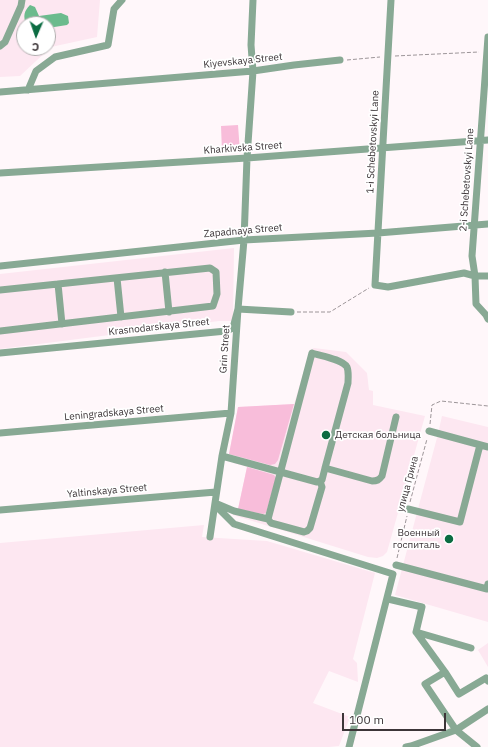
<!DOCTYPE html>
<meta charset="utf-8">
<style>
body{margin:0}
#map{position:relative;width:488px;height:747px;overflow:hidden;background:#fff7fa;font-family:"IBM Plex Sans",sans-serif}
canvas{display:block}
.north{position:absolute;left:16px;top:16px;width:40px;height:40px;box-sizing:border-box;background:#fff;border:1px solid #b1aeaf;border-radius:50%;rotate:182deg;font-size:11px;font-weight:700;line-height:16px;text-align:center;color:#3c3538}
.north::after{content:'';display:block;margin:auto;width:14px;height:18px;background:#0b6c42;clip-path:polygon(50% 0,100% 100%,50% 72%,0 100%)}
.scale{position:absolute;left:342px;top:713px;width:104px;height:18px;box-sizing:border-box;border:2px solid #3c3538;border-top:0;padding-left:5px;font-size:12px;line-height:14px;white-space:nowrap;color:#3c3538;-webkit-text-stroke:3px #fff;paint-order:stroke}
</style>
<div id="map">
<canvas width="488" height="747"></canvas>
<div class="north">С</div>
<div class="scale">100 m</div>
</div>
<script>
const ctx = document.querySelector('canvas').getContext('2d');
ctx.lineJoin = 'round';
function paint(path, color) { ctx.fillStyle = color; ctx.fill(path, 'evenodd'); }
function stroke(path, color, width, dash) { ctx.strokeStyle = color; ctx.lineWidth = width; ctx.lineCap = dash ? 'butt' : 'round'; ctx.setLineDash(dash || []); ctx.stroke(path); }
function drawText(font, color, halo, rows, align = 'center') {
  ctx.font = font + ' "IBM Plex Sans",sans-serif'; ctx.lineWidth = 3.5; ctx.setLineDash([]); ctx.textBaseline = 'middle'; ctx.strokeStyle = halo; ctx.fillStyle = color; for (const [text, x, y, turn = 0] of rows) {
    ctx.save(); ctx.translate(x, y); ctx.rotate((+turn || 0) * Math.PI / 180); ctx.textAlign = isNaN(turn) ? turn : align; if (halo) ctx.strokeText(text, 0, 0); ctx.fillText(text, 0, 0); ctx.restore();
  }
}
paint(new Path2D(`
 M0,0H100L97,37L51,47L20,76L0,77ZM24,24H48V48H24Z
 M234,248L233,321H219L0,349V274Z
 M314,348L346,352L367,373L369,390L373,391V405L425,416L387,552L383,556L377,558L368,557L233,515L234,511L238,509L247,467L233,463L234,460L229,454L238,407L294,404L310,350Z
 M442,416L488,427V622L395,595L438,434Z
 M204,525L202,537L267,541L375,573L353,659L357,663L358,682L329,671L313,703L350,717L339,746L329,747H0V543Z
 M488,643V667L478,650Z`), '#fde7f1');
paint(new Path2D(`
 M238,125L240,152H222L221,126Z
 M294,404L278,460L275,464L270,465L229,454L238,407Z
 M247,467L271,474L274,475L276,478L266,513L263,514L238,509Z`), '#f8bdda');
paint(new Path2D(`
 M30,5L35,7L39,16L61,13L68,16L69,23L67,25L48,28V24H26C23,16 24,11 30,5Z`), '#6bbb8d');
stroke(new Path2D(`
 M395,56L479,52
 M347,60L380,57
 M297,312H330L369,288
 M430,424L432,405L441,401L488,406
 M410,502L427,439
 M397,558L407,516`), '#9c9598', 1, [4, 2]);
stroke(new Path2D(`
 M253,0L251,45L253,71L247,158L244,240L238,309L231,413L222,456L215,503L219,509L234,524L393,574L349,747
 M391,0L375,285L388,287L464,273L475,276H488
 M488,37L472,256L475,276L476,304L486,315L488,319
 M0,46L5,42L21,6L22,0
 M28,90L36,71L55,57L108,45L114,9L122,0
 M0,92L253,71L294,65L340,60
 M0,173L247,158L488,140
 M0,266L244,240L378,233L488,224
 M165,272L169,312
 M117,278L121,317
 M0,290L58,284
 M0,331L213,306L217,294L216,272L210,268L58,284L62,324
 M0,353L226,331L233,328L238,309L291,312
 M429,431L488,447
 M0,433L231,413
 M222,456L317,482L322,480L325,468L372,481C377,481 379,480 382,476L396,417
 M408,509L460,522L480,445
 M0,510L216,492
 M268,519L312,353C321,356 342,359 347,367C349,372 348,378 348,383L325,468
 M210,537L215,503L234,511L268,519L271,523L304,532L307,531L310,528L322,487L320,481
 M396,565L487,589L488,584
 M388,599L422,607L416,632L445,672L459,694L486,678L488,681
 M416,632L471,648
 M445,672L425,684L456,730L477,747
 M406,747L411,746L456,730L488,709`), '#88a994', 7);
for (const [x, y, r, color] of [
 [326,435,5,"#0b6c42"],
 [449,539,5,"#0b6c42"]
]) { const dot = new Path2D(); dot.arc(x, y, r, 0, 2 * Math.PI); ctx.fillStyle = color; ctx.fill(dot); stroke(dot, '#fff', 1.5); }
drawText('10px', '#3c3538', '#fff', [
 ["Kiyevskaya Street",243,61,-6],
 ["1-i Schebetovskyi Lane",373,142,-87],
 ["Kharkivska Street",243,148,-4],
 ["2-i Schebetovskyi Lane",467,180,-86],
 ["Zapadnaya Street",243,231,-5],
 ["Krasnodarskaya Street",159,327,-6],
 ["Grin Street",225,349,-86],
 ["Leningradskaya Street",114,413,-5],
 ["улица Грина",408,484,-75],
 ["Yaltinskaya Street",107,491,-5]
]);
drawText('10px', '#3c3538', '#fff', [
 ["Детская больница",335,435],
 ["Военный",440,533,"right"],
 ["госпиталь",440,545,"right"]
], 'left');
</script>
